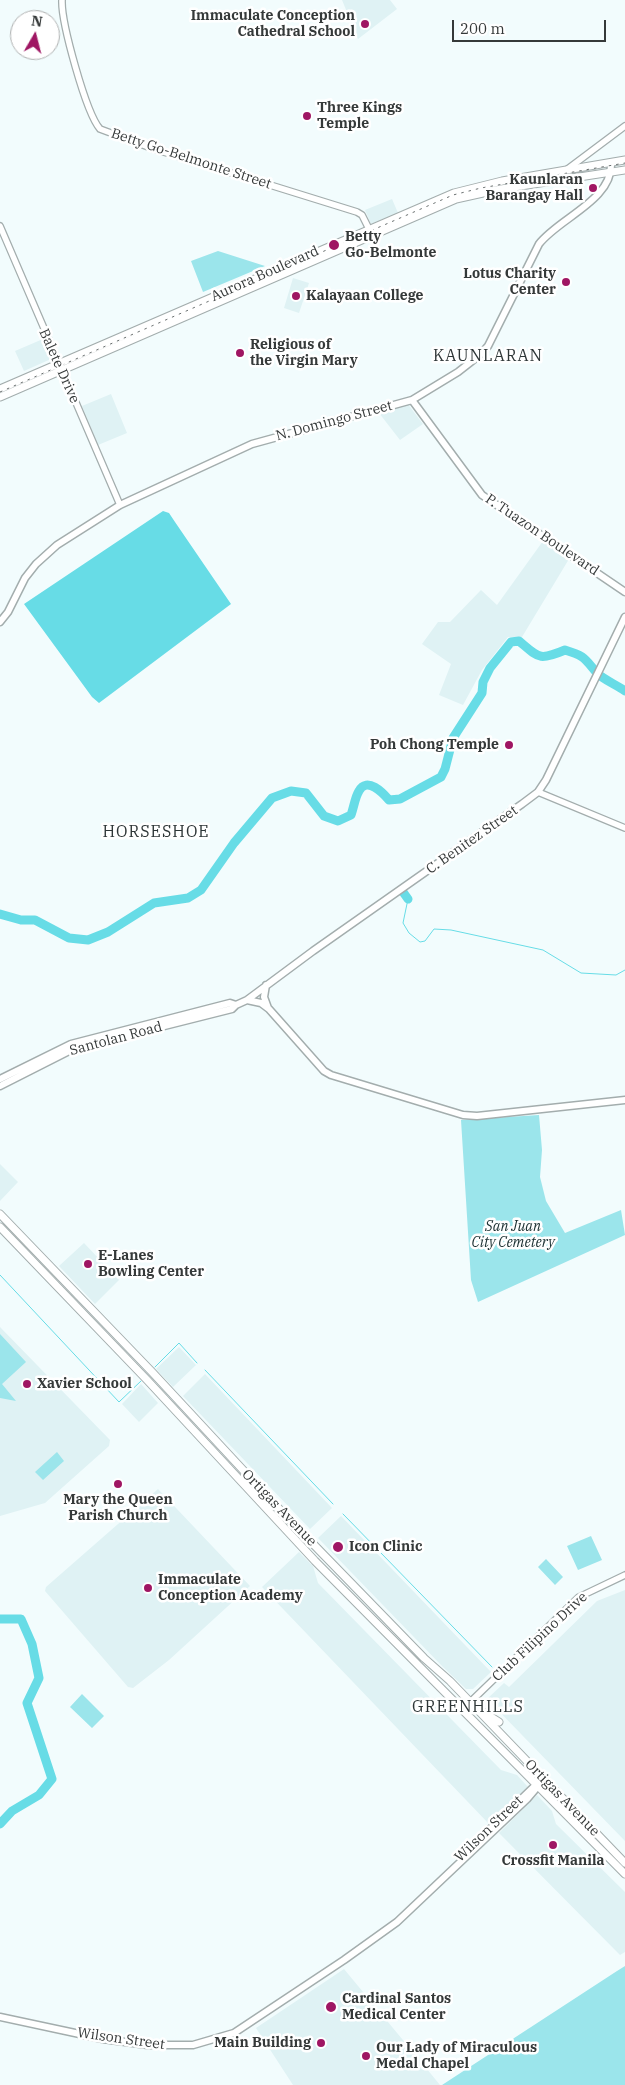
<!DOCTYPE html>
<style>
body{margin:0}
#map{position:relative;width:625px;height:2085px;overflow:hidden;background:#f2fcfd;font-family:"IBM Plex Serif",serif}
canvas{display:block}
.north{position:absolute;left:10px;top:10px;width:50px;height:50px;box-sizing:border-box;background:#fff;border:1px solid #aeb0b0;border-radius:50%;rotate:8deg;font-size:14px;font-weight:700;line-height:20px;text-align:center;color:#353939}
.north::after{content:'';display:block;margin:auto;width:18px;height:22px;background:#9f1663;clip-path:polygon(50% 0,100% 100%,50% 72%,0 100%)}
.scale{position:absolute;left:452px;top:20px;width:154px;height:22px;box-sizing:border-box;border:2px solid #353939;border-top:0;padding-left:6px;font-size:15px;line-height:18px;white-space:nowrap;color:#353939;-webkit-text-stroke:4px #fff;paint-order:stroke}
</style>
<div id="map">
<canvas width="625" height="2085"></canvas>
<div class="north">N</div>
<div class="scale">200 m</div>
</div>
<script>
const ctx = document.querySelector('canvas').getContext('2d');
ctx.lineJoin = 'round';
function paint(path, color) { ctx.fillStyle = color; ctx.fill(path, 'evenodd'); }
function stroke(path, color, width, dash) { ctx.strokeStyle = color; ctx.lineWidth = width; ctx.lineCap = dash ? 'butt' : 'round'; ctx.setLineDash(dash || []); ctx.stroke(path); }
function drawText(font, color, halo, rows, align = 'center') {
  ctx.font = font + ' "IBM Plex Serif",serif'; ctx.lineWidth = 5; ctx.setLineDash([]); ctx.textBaseline = 'middle'; ctx.strokeStyle = halo; ctx.fillStyle = color; for (const [text, x, y, turn = 0] of rows) {
    ctx.save(); ctx.translate(x, y); ctx.rotate((+turn || 0) * Math.PI / 180); ctx.textAlign = isNaN(turn) ? turn : align; if (halo) ctx.strokeText(text, 0, 0); ctx.fillText(text, 0, 0); ctx.restore();
  }
}
paint(new Path2D(`
 M342,0H390L397,9L358,39Z
 M392,199L398,213L371,224L365,210Z
 M293,278L309,283L299,313L284,308Z
 M43,339L51,359L24,371L15,351Z
 M111,394L127,433L98,445L82,406Z
 M407,403L423,424L400,440L379,413Z
 M543,541L569,559L522,637H508L482,670L463,705L439,695L451,664L422,644L438,622H450L481,590L497,605Z
 M0,1164L18,1182L0,1201Z
 M84,1243L119,1280L95,1304L59,1266Z
 M0,1327L110,1440L109,1446L45,1503L0,1516Z
 M179,1347L196,1365L173,1387L156,1369Z
 M205,1374L332,1508L310,1529L183,1396Z
 M141,1384L158,1403L139,1422L122,1404Z
 M158,1489L250,1586L169,1660L133,1688L128,1687L45,1591L46,1587Z
 M341,1516L491,1672L473,1689H466L443,1667L318,1538Z
 M299,1552L313,1566L318,1583L501,1770L517,1775L528,1787L489,1824L262,1587Z
 M625,1590V1841L487,1699L504,1683L509,1687L597,1601Z
 M537,1795L552,1811L556,1824L625,1892V1952L620,1955L499,1833Z
 M344,1969L422,2063L440,2085H293L256,2028Z`), '#dff2f4');
paint(new Path2D(`
 M218,251L265,266L203,292L191,261Z
 M539,1115L542,1150L540,1177L546,1201L565,1233L621,1210L625,1235L478,1302L471,1280L461,1120Z
 M0,1334L26,1362L2,1384L16,1401L0,1398Z
 M57,1452L64,1461L43,1480L35,1472Z
 M591,1536L602,1560L578,1570L567,1546Z
 M546,1559L563,1577L555,1585L538,1567Z
 M82,1694L104,1716L92,1728L70,1707Z
 M625,1966V2085H442L617,1971Z`), '#9be5eb');
paint(new Path2D(`
 M163,511L169,513L175,522L231,604L99,703L92,697L24,604Z`), '#67dce6');
stroke(new Path2D(`
 M408,899L403,923L409,933L420,942L425,941L434,929L451,930L543,950L581,973L616,975L625,970
 M0,1275L119,1402L141,1381
 M155,1367L179,1343L197,1363
 M205,1370L333,1504
 M343,1514L492,1667`), '#67dce6', 1);
stroke(new Path2D(`
 M403,892L408,899
 M0,914L21,920H35L69,938L88,940L108,932L154,903L188,898L201,890L234,843L272,798L291,791L306,793L324,816L338,821L351,815C354,807 355,797 359,791C367,776 383,793 389,800L400,799L441,777L445,769L453,738L482,693L483,682L490,668L511,642L519,641C539,658 539,661 565,650C585,656 584,658 597,673C604,680 617,685 625,691
 M0,1619H21L32,1644L39,1678L27,1703L52,1779L39,1795L12,1811L0,1824`), '#67dce6', 9);
const tertiary = new Path2D(`
 M62,0C61,22 86,113 100,129L151,148L357,212L362,215L370,231
 M553,180L625,126
 M0,226L120,505
 M538,792L625,828
 M462,1710L579,1597L625,1575`);
const secondary = new Path2D(`
 M412,400L482,495L625,592
 M0,622L8,612L25,578L36,564L57,545L120,505L252,444L412,400L458,372L481,354L488,346L539,244C559,218 613,200 611,163
 M266,985L264,997L268,1008
 M247,1000L261,1003L269,1009L324,1071L331,1075L463,1115L477,1116L625,1100
 M0,1079L71,1044L230,1003L236,1005
 M0,1086L73,1049L232,1009L236,1005L247,1000L313,951L522,804L538,792L546,780L625,617
 M486,1833L540,1781
 M0,2017L103,2039L148,2045H193L234,2033L344,1960L397,1922L527,1799L544,1779`);
const primary = new Path2D(`
 M0,389L454,193L502,181L625,160
 M0,397L456,199L501,189L625,170
 M0,1214L153,1373L283,1513L424,1658L450,1681L625,1863
 M0,1227L148,1381L315,1561L625,1874
 M483,1712L499,1722`);
stroke(tertiary, '#a3adad', 8);
stroke(secondary, '#a3adad', 9);
stroke(primary, '#a3adad', 9);
stroke(tertiary, '#fff', 5.5);
stroke(secondary, '#fff', 6);
stroke(primary, '#fff', 7);
stroke(new Path2D(`
 M0,392L453,195L481,188L625,163`), '#6a7070', 1, [2.5, 5]);
for (const [x, y, r, color] of [
 [365,24,5,"#9f1663"],
 [307,116,5,"#9f1663"],
 [593,188,5,"#9f1663"],
 [334,245,6,"#9f1663"],
 [566,282,5,"#9f1663"],
 [296,296,5,"#9f1663"],
 [240,353,5,"#9f1663"],
 [509,745,5,"#9f1663"],
 [88,1264,5,"#9f1663"],
 [27,1384,5,"#9f1663"],
 [118,1484,5,"#9f1663"],
 [338,1547,6,"#9f1663"],
 [148,1588,5,"#9f1663"],
 [553,1845,5,"#9f1663"],
 [331,2007,6,"#9f1663"],
 [321,2043,5,"#9f1663"],
 [366,2056,5,"#9f1663"]
]) { const dot = new Path2D(); dot.arc(x, y, r, 0, 2 * Math.PI); ctx.fillStyle = color; ctx.fill(dot); stroke(dot, '#fff', 2); }
drawText('bold 14px', '#353939', '#fff', [
 ["Immaculate Conception",355,16,"right"],
 ["Cathedral School",355,32,"right"],
 ["Three Kings",317,108],
 ["Temple",317,124],
 ["Kaunlaran",583,180,"right"],
 ["Barangay Hall",583,196,"right"],
 ["Betty",345,237],
 ["Go-Belmonte",345,253],
 ["Lotus Charity",556,274,"right"],
 ["Center",556,290,"right"],
 ["Kalayaan College",306,296],
 ["Religious of",250,345],
 ["the Virgin Mary",250,361],
 ["Poh Chong Temple",499,745,"right"],
 ["E-Lanes",98,1256],
 ["Bowling Center",98,1272],
 ["Xavier School",37,1384],
 ["Mary the Queen",118,1500,"center"],
 ["Parish Church",118,1516,"center"],
 ["Icon Clinic",349,1547],
 ["Immaculate",158,1580],
 ["Conception Academy",158,1596],
 ["Crossfit Manila",553,1861,"center"],
 ["Cardinal Santos",342,1999],
 ["Medical Center",342,2015],
 ["Main Building",311,2043,"right"],
 ["Our Lady of Miraculous",376,2048],
 ["Medal Chapel",376,2064]
], 'left');
drawText('14px', '#353939', '#fff', [
 ["Betty Go-Belmonte Street",191,159,18],
 ["Aurora Boulevard",265,274,-24],
 ["Balete Drive",59,366,66],
 ["N. Domingo Street",334,421,-15],
 ["P. Tuazon Boulevard",542,535,34],
 ["C. Benitez Street",472,840,-35],
 ["Santolan Road",116,1039,-15],
 ["Ortigas Avenue",279,1508,46],
 ["Club Filipino Drive",540,1637,-43],
 ["Ortigas Avenue",562,1798,46],
 ["Wilson Street",489,1829,-44],
 ["Wilson Street",121,2039,8]
]);
drawText('italic 14px', '#1a2f31', '#fff', [
 ["San Juan",513,1227],
 ["City Cemetery",513,1243]
]);
ctx.letterSpacing = '1px';
drawText('16px', '#2e3637', '#fff', [
 ["KAUNLARAN",488,356],
 ["HORSESHOE",156,832],
 ["GREENHILLS",468,1707]
]);
ctx.letterSpacing = '0px';
</script>
